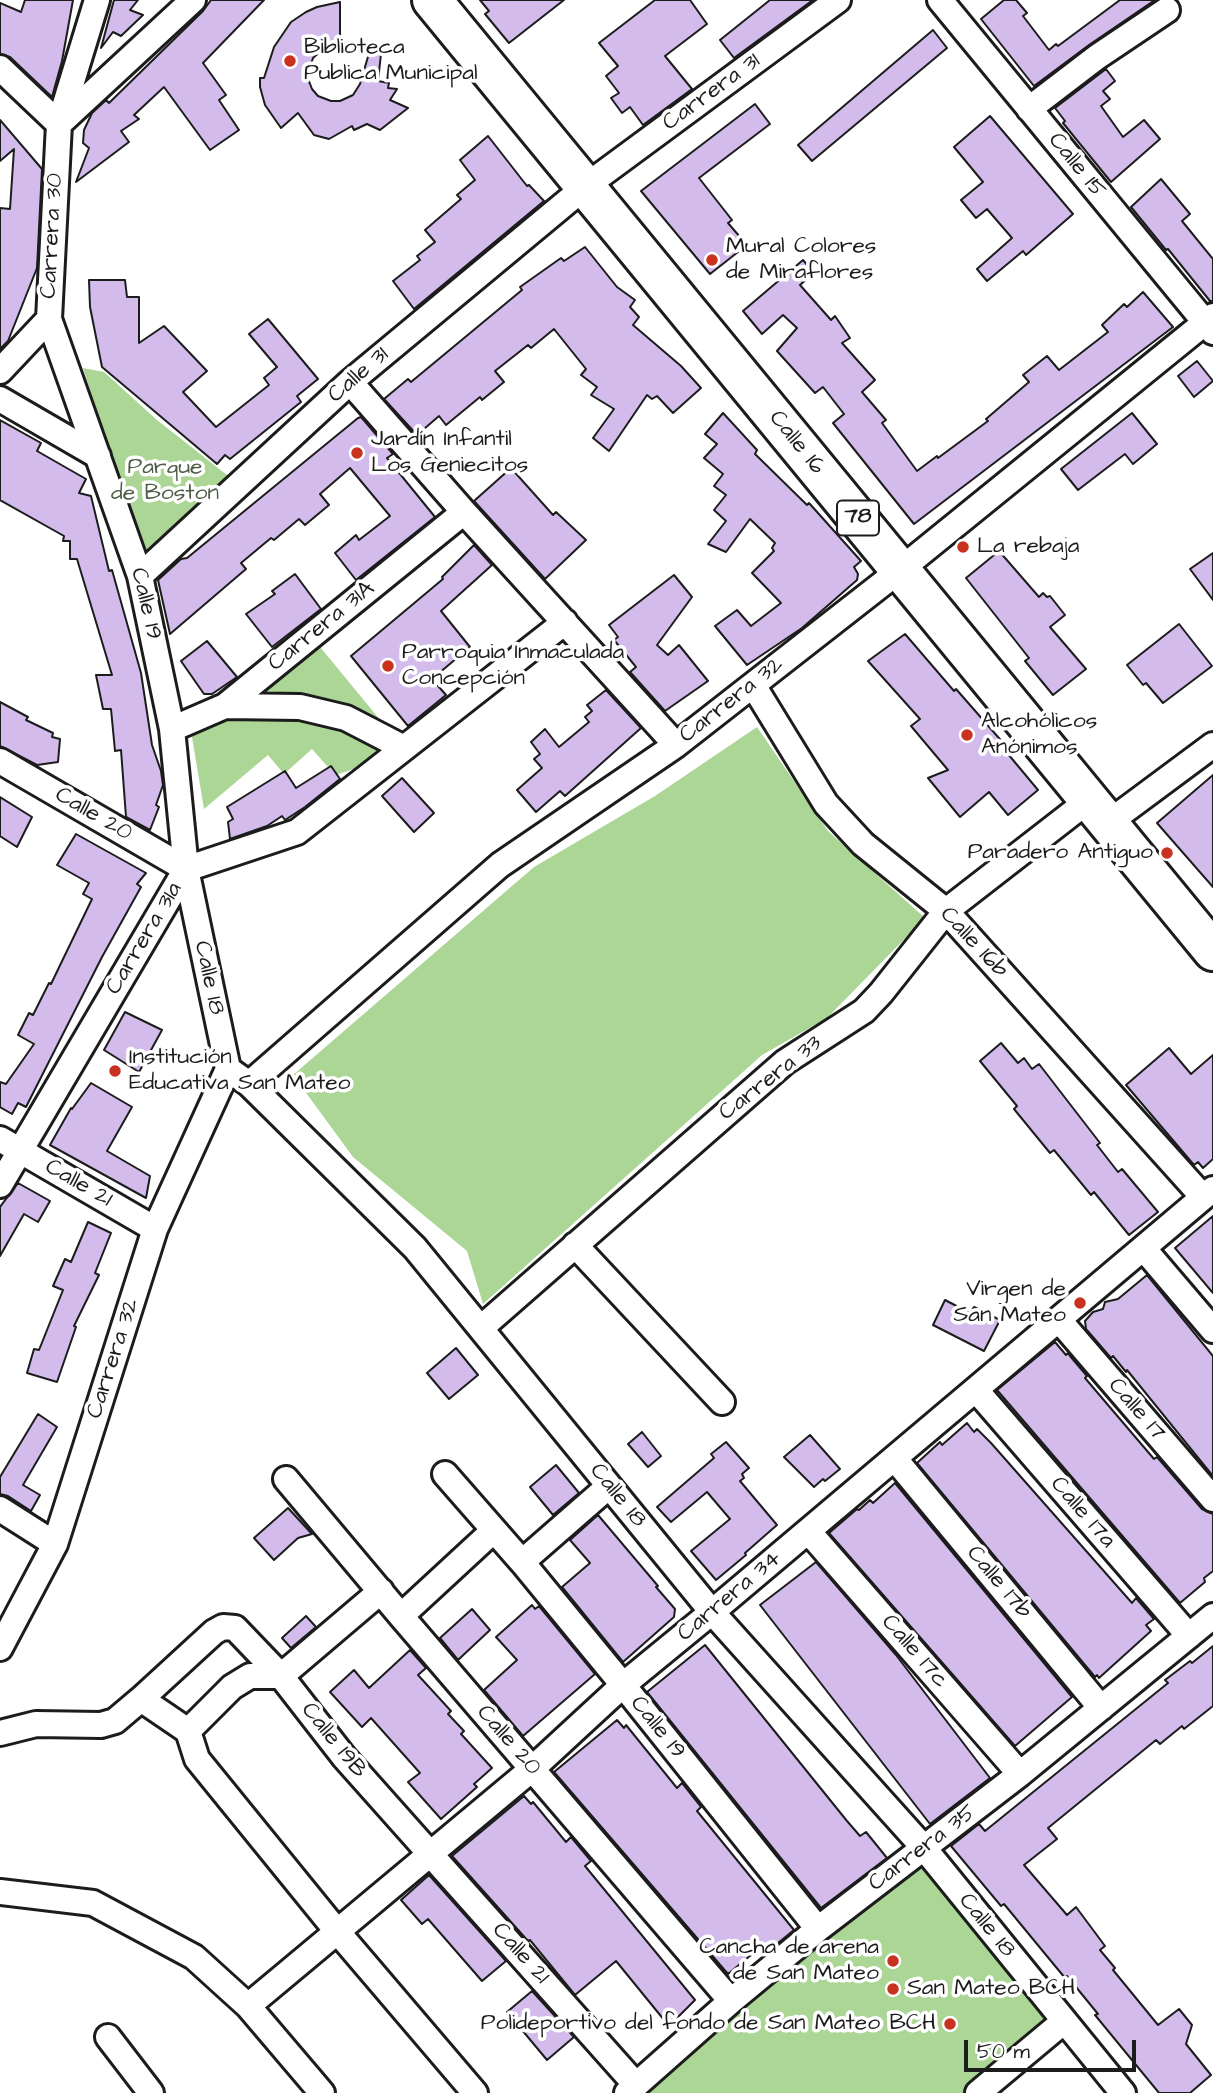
<!DOCTYPE html>
<meta charset="utf-8">
<style>
body{margin:0}
#map{position:relative;width:1213px;height:2093px;overflow:hidden;background:#fff;font-family:"Architects Daughter",sans-serif}
canvas{display:block}
.scale{position:absolute;left:964px;top:2040px;width:172px;height:32px;box-sizing:border-box;border:4px solid #1c1c1c;border-top:0;padding-left:9px;font-size:21px;line-height:24px;white-space:nowrap;color:#1c1c1c;-webkit-text-stroke:5px #fff;paint-order:stroke}
</style>
<div id="map">
<canvas width="1213" height="2093"></canvas>
<div class="scale">50 m</div>
</div>
<script>
const ctx = document.querySelector('canvas').getContext('2d');
ctx.lineJoin = 'round';
function paint(path, color) { ctx.fillStyle = color; ctx.fill(path, 'evenodd'); }
function stroke(path, color, width, dash) { ctx.strokeStyle = color; ctx.lineWidth = width; ctx.lineCap = dash ? 'butt' : 'round'; ctx.setLineDash(dash || []); ctx.stroke(path); }
function drawText(font, color, halo, rows, align = 'center') {
  ctx.font = font + ' "Architects Daughter",sans-serif'; ctx.lineWidth = 7; ctx.setLineDash([]); ctx.textBaseline = 'middle'; ctx.strokeStyle = halo; ctx.fillStyle = color; for (const [text, x, y, turn = 0] of rows) {
    ctx.save(); ctx.translate(x, y); ctx.rotate((+turn || 0) * Math.PI / 180); ctx.textAlign = isNaN(turn) ? turn : align; if (halo) ctx.strokeText(text, 0, 0); ctx.fillText(text, 0, 0); ctx.restore();
  }
}
paint(new Path2D(`
 M83,368L104,372L157,420L232,479L146,556L106,441Z
 M316,642L395,738L363,766L335,775L312,749L284,774L268,755L204,809L191,731L226,720Z
 M757,727L828,831L925,918L827,1018L762,1055L483,1304L467,1251L353,1157L293,1075L534,867L655,796Z
 M923,1856L1054,2020L963,2093H635Z`), '#abd695');
const building = new Path2D(`
 M25,0H73L62,61L52,97L10,57L0,54V3L21,12Z
 M114,0H138L130,10L143,15L121,36L113,32L101,48Z
 M211,0H264L203,63L226,95L219,100L239,130L210,150L164,87L134,115L139,119L121,131L129,142L76,182L89,148L83,143L84,130L92,113L106,100L109,103L203,11Z
 M480,0H564L509,43L485,14L489,11Z
 M655,0H690L707,24L665,56L692,89L643,125L630,107L622,113L611,98L619,93L606,76L618,66L599,43Z
 M770,0H813L734,58L720,40Z
 M1004,0H1016L1027,13L1023,16L1049,50L1056,44L1058,46L1120,0H1155L1089,45L1034,86L981,19Z
 M340,2V47L323,49L313,58L307,76L312,89L318,96L331,101H340L353,95L360,84L372,43L382,45L378,81L389,83L388,88L397,89L390,100L408,108L380,130L367,124L354,130L352,126L329,139L314,135L298,113L281,128L265,105L260,87V78H264L274,47L291,22L306,12L317,7Z
 M933,30L947,48L812,161L798,145Z
 M1106,69L1115,81L1103,91L1110,99L1101,106L1123,137L1144,120L1160,139L1111,182L1063,123L1065,121L1055,108Z
 M755,104L770,124L699,178L732,220L728,223L740,237L732,245L738,252L710,274L641,191Z
 M990,116L1073,214L1026,255L1023,251L987,281L977,269L1012,238L987,209L976,218L961,200L983,182L954,147Z
 M0,120L42,169L37,268L8,341L0,349V208L10,209L14,149L0,161Z
 M488,136L527,186L529,185L544,201L414,309L393,281L420,260L417,256L435,242L425,230L461,199L457,195L475,180L460,160Z
 M1161,179L1190,214L1182,221L1213,259V301H1210L1168,249L1166,250L1131,207Z
 M585,247L617,287L635,300L630,307L639,317L633,325L681,366L701,388L673,413L657,396L652,399L647,395L609,451L593,438L614,409L591,395L597,387L581,375L586,369L554,329L531,348L528,345L495,371L504,382L482,400L480,397L446,425L439,416L417,435L384,399L408,379L411,382L522,290L520,287L561,258L564,261Z
 M803,260L814,273L800,285L831,320L835,316L850,338L842,343L875,380L862,392L886,420L882,423L917,471L937,456L938,458L988,421L986,419L1029,382L1023,375L1047,356L1059,370L1108,332L1102,325L1124,304L1127,307L1143,292L1173,327L914,524L833,423L844,414L823,387L815,393L777,351L797,328L783,315L762,334L743,311Z
 M89,280H125L127,297H139V343L164,326L207,371L183,392L216,427L269,385L264,378L277,367L249,334L268,319L318,379L297,396L301,402L230,459L225,455L217,464L102,367L90,307Z
 M1197,361L1213,381L1194,397L1178,376Z
 M723,413L757,450L755,454L807,505L809,503L861,561L854,567L858,574L857,580L802,628L747,665L715,626L737,610L751,626L781,603L752,573L774,551L772,548L775,543L750,519L726,552L708,544L726,521L714,510L726,495L714,486L723,474L704,458L717,444L705,434Z
 M1132,413L1157,444L1133,464L1125,454L1078,490L1061,469Z
 M361,417L393,454L387,458L435,517L356,580L335,553L356,535L359,540L390,516L350,468L320,494L329,505L305,525L299,519L274,540L271,538L241,563L246,569L170,634L158,580L181,559L187,558L358,418Z
 M0,420L41,443L37,451L86,479L79,493L91,496L109,571L112,570L141,673L152,745L161,771L163,785L156,805L159,807L150,830L126,817L121,750L115,751L111,709H103L96,675H112L77,559H70V541H63L64,536L0,500Z
 M511,468L553,515L556,512L586,540L545,579L474,501Z
 M474,545L492,565L441,611L470,647L432,679L446,695L408,726L351,656L443,579L442,577Z
 M999,551L1039,597L1043,593L1047,597L1050,596L1065,615L1050,627L1086,669L1053,695L1025,661L1029,658L966,578Z
 M1213,553V600L1190,569Z
 M295,574L321,609L272,647L246,614L275,594L272,591Z
 M674,575L692,597L657,645L668,655L679,645L708,681L665,711L630,672L636,667L614,640L618,637L609,625Z
 M1179,624L1212,666L1163,703L1146,683L1143,685L1127,665Z
 M905,634L954,691L956,689L998,737L1006,746L1003,748L1038,790L1008,815L989,792L960,817L928,778L948,770L911,726L920,719L868,661Z
 M207,641L237,677L212,694H204L181,661Z
 M606,690L641,728L565,796L560,791L536,812L517,790L542,768L534,759L540,754L531,742L545,729L559,747L589,722L585,717L592,711L587,705Z
 M0,702L28,717L26,720L53,733L52,737L60,739L58,762L37,765L0,746Z
 M331,766L340,779L305,807L285,820L282,816L267,826L230,839L228,822L233,819L227,807L285,771L296,788Z
 M1213,775V887L1157,823Z
 M402,778L434,813L414,832L382,796Z
 M0,797L32,817L17,847L0,836Z
 M76,834L146,873L137,884L141,887L102,957L26,1107L18,1103L12,1114L0,1107V1082L6,1084L34,1044L18,1035L29,1013L33,1015L49,983L51,984L92,899L83,894L89,883L57,865Z
 M125,1012L162,1030L139,1072L104,1050Z
 M1001,1043L1018,1063L1024,1058L1032,1069L1039,1064L1100,1143L1097,1145L1118,1172L1122,1169L1158,1212L1129,1235L1094,1192L1091,1195L1054,1150L1050,1153L1014,1109L1017,1106L980,1061Z
 M1169,1048L1191,1074L1213,1055V1159L1203,1168L1198,1162L1194,1165L1126,1085Z
 M91,1083L132,1107L107,1151L150,1176L146,1198L50,1145L71,1108L72,1109Z
 M18,1183L50,1201L38,1222L24,1214L0,1256V1207Z
 M1213,1216V1293L1175,1248Z
 M88,1222L111,1233L95,1273L99,1275L74,1326L76,1327L57,1382L27,1373L34,1349L39,1350L63,1290L53,1286L65,1259L71,1262Z
 M1147,1275L1213,1356V1476L1127,1370L1126,1372L1113,1356L1111,1358L1086,1329L1085,1321L1093,1312L1103,1309L1105,1302L1118,1299Z
 M945,1300L970,1313L974,1307L1000,1320L984,1351L933,1325Z
 M1055,1342L1066,1355L1068,1353L1070,1356L1087,1376L1085,1378L1154,1459L1157,1457L1202,1509L1213,1514V1571L1204,1578L1205,1582L1180,1603L997,1390Z
 M456,1348L478,1375L449,1399L427,1373Z
 M38,1414L57,1427L23,1485L40,1495L31,1511L8,1496L0,1494V1477Z
 M967,1423L974,1432L977,1429L991,1443L1132,1603L1136,1598L1154,1619L1146,1625L1151,1631L1099,1678L1097,1675L1095,1677L917,1463L940,1442L942,1445Z
 M642,1432L661,1456L648,1467L628,1444Z
 M810,1435L840,1469L825,1481L823,1479L814,1487L784,1457Z
 M726,1442L749,1468L742,1474L744,1478L740,1481L777,1525L745,1553L746,1555L716,1580L691,1551L730,1519L707,1492L671,1522L657,1507L714,1458L711,1454Z
 M556,1465L579,1493L553,1515L530,1487Z
 M895,1483L1072,1697L1015,1746L829,1533L857,1509L859,1510L870,1500L873,1503Z
 M288,1508L312,1534L298,1538L274,1560L254,1538Z
 M598,1515L658,1586L656,1587L675,1609L674,1617L623,1662L562,1587L590,1563L570,1540Z
 M816,1562L896,1655L990,1778L930,1824L760,1605Z
 M532,1605L535,1609L539,1606L595,1674L523,1736L484,1690L517,1660L496,1637Z
 M472,1609L490,1630L458,1660L440,1638Z
 M306,1616L316,1627L291,1648L282,1638Z
 M705,1645L847,1821L860,1836L866,1832L887,1858L821,1908L647,1692Z
 M1213,1646V1706L1184,1729L1182,1726L1160,1744L1156,1740L1048,1828L1057,1839L1024,1865L1067,1915L1076,1907L1105,1946L1100,1950L1115,1968L1113,1970L1158,2025L1179,2009L1192,2025L1186,2044L1211,2075L1190,2093H1159L1095,2015L1098,2014L1067,1976L1065,1978L1004,1904L1001,1906L951,1846L979,1824L985,1831L1168,1683L1165,1680L1190,1661L1192,1663Z
 M410,1650L426,1668L418,1675L451,1711L448,1714L464,1731L461,1734L492,1768L474,1784L477,1787L441,1819L408,1782L420,1773L371,1718L362,1727L330,1692L354,1670L369,1688Z
 M617,1720L624,1728L626,1725L677,1788L682,1783L701,1807L697,1811L794,1930L767,1952L762,1946L728,1974L554,1772Z
 M524,1796L531,1804L533,1802L566,1842L571,1837L591,1861L585,1866L695,2000L669,2026L616,1961L575,1995L530,1940L528,1941L452,1856Z
 M429,1875L506,1961L482,1981L428,1919L422,1924L401,1900Z
 M532,1991L574,2037L547,2060L507,2012Z`);
paint(building, '#d3bcec');
stroke(building, '#1c1c1c', 2);
const minor = new Path2D(`
 M940,0L1213,332
 M0,68L59,124L193,0
 M1029,109L1097,57L1167,10
 M49,319L140,576L172,729L186,869L228,1069L249,1084L415,1248L712,1612L924,1848L1123,2093
 M0,371L49,319L59,124L97,0
 M350,382L464,512L676,745
 M0,399L98,456
 M140,576L350,382L586,186L838,0
 M753,685L826,804L863,844L946,911L1203,1197
 M225,706L300,707L346,718L404,748
 M172,729L225,706L464,512
 M0,761L186,869
 M1108,823L1213,745
 M249,1084L500,865L676,745L900,570L1213,316
 M0,1139L155,1229
 M0,1185L186,869L297,832L565,622
 M575,1245L722,1402
 M1144,1249L1213,1330
 M1059,1320L1213,1499
 M481,1328L785,1062L864,1011L881,993L946,911L1089,800
 M976,1390L1189,1636
 M895,1459L1101,1708
 M445,1474L522,1562L623,1685L818,1929
 M286,1479L401,1616L731,2001
 M0,1509L55,1544
 M808,1531L1020,1774
 M522,1562L609,1486
 M401,1616L493,1531
 M0,1648L55,1544L155,1229L228,1069
 M141,1699L214,1632L223,1627L235,1628L281,1676L344,1757L636,2085
 M188,1731L197,1759L336,1930L475,2093
 M0,1733L36,1724L101,1725L115,1721L141,1699L188,1731L232,1687L250,1676H281L381,1591
 M0,1892L93,1903L194,1957L248,2006L322,2093
 M248,2006L532,1769L623,1685L712,1612L1213,1189
 M108,2037L151,2093
 M627,2093L731,2001L818,1929L1020,1774L1213,1616
 M978,2093L1063,2022`);
const trunk = new Path2D(`
 M432,0L1213,951`);
stroke(minor, '#1c1c1c', 30);
stroke(trunk, '#1c1c1c', 44);
stroke(minor, '#fff', 24);
stroke(trunk, '#fff', 38);
for (const [x, y, r, color] of [
 [290,61,7,"#c8321e"],
 [712,260,7,"#c8321e"],
 [357,453,7,"#c8321e"],
 [963,547,7,"#c8321e"],
 [388,666,7,"#c8321e"],
 [967,735,7,"#c8321e"],
 [1167,853,7,"#c8321e"],
 [115,1071,7,"#c8321e"],
 [1080,1303,7,"#c8321e"],
 [893,1961,7,"#c8321e"],
 [893,1989,7,"#c8321e"],
 [950,2024,7,"#c8321e"]
]) { const dot = new Path2D(); dot.arc(x, y, r, 0, 2 * Math.PI); ctx.fillStyle = color; ctx.fill(dot); stroke(dot, '#fff', 2.5); }
for (const [x, y, w] of [
 [858,518,42]
]) { const box = new Path2D(); box.roundRect(x - w / 2, y - 17.5, w, 35, 5); ctx.fillStyle = '#fff'; ctx.fill(box); stroke(box, '#1c1c1c', 2); }
drawText('bold 21px', '#1c1c1c', null, [
 ["78",858,518]
]);
drawText('23px', '#1c1c1c', '#fff', [
 ["Biblioteca",304,48],
 ["Publica Municipal",304,74],
 ["Mural Colores",726,247],
 ["de Miraflores",726,273],
 ["Jardín Infantil",371,440],
 ["Los Geniecitos",371,466],
 ["La rebaja",977,547],
 ["Parroquia Inmaculada",402,653],
 ["Concepción",402,679],
 ["Alcohólicos",981,722],
 ["Anónimos",981,748],
 ["Paradero Antiguo",1153,853,"right"],
 ["Institución",129,1058],
 ["Educativa San Mateo",129,1084],
 ["Virgen de",1066,1290,"right"],
 ["San Mateo",1066,1316,"right"],
 ["Cancha de arena",879,1948,"right"],
 ["de San Mateo",879,1974,"right"],
 ["San Mateo BCH",907,1989],
 ["Polideportivo del fondo de San Mateo BCH",936,2024,"right"]
], 'left');
drawText('23px', '#1c1c1c', '#fff', [
 ["Carrera 31",712,93,-36],
 ["Calle 15",1076,166,51],
 ["Carrera 30",53,236,-87],
 ["Calle 31",359,376,-41],
 ["Calle 16",796,443,51],
 ["Calle 19",145,604,77],
 ["Carrera 31A",322,627,-39],
 ["Carrera 32",732,701,-38],
 ["Calle 20",93,815,30],
 ["Carrera 31a",145,939,-59],
 ["Calle 16b",973,943,47],
 ["Calle 18",208,978,78],
 ["Carrera 33",771,1079,-38],
 ["Calle 21",78,1184,30],
 ["Carrera 32",114,1359,-72],
 ["Calle 17",1136,1410,49],
 ["Calle 18",617,1496,51],
 ["Calle 17a",1082,1513,49],
 ["Calle 17b",998,1583,50],
 ["Carrera 34",730,1597,-40],
 ["Calle 17c",914,1652,49],
 ["Calle 19",657,1728,51],
 ["Calle 19B",333,1741,51],
 ["Calle 20",508,1741,49],
 ["Carrera 35",923,1849,-37],
 ["Calle 18",986,1926,51],
 ["Calle 21",520,1954,48]
]);
drawText('23px', '#4e5d46', '#fff', [
 ["Parque",165,468],
 ["de Boston",165,494]
]);
</script>
